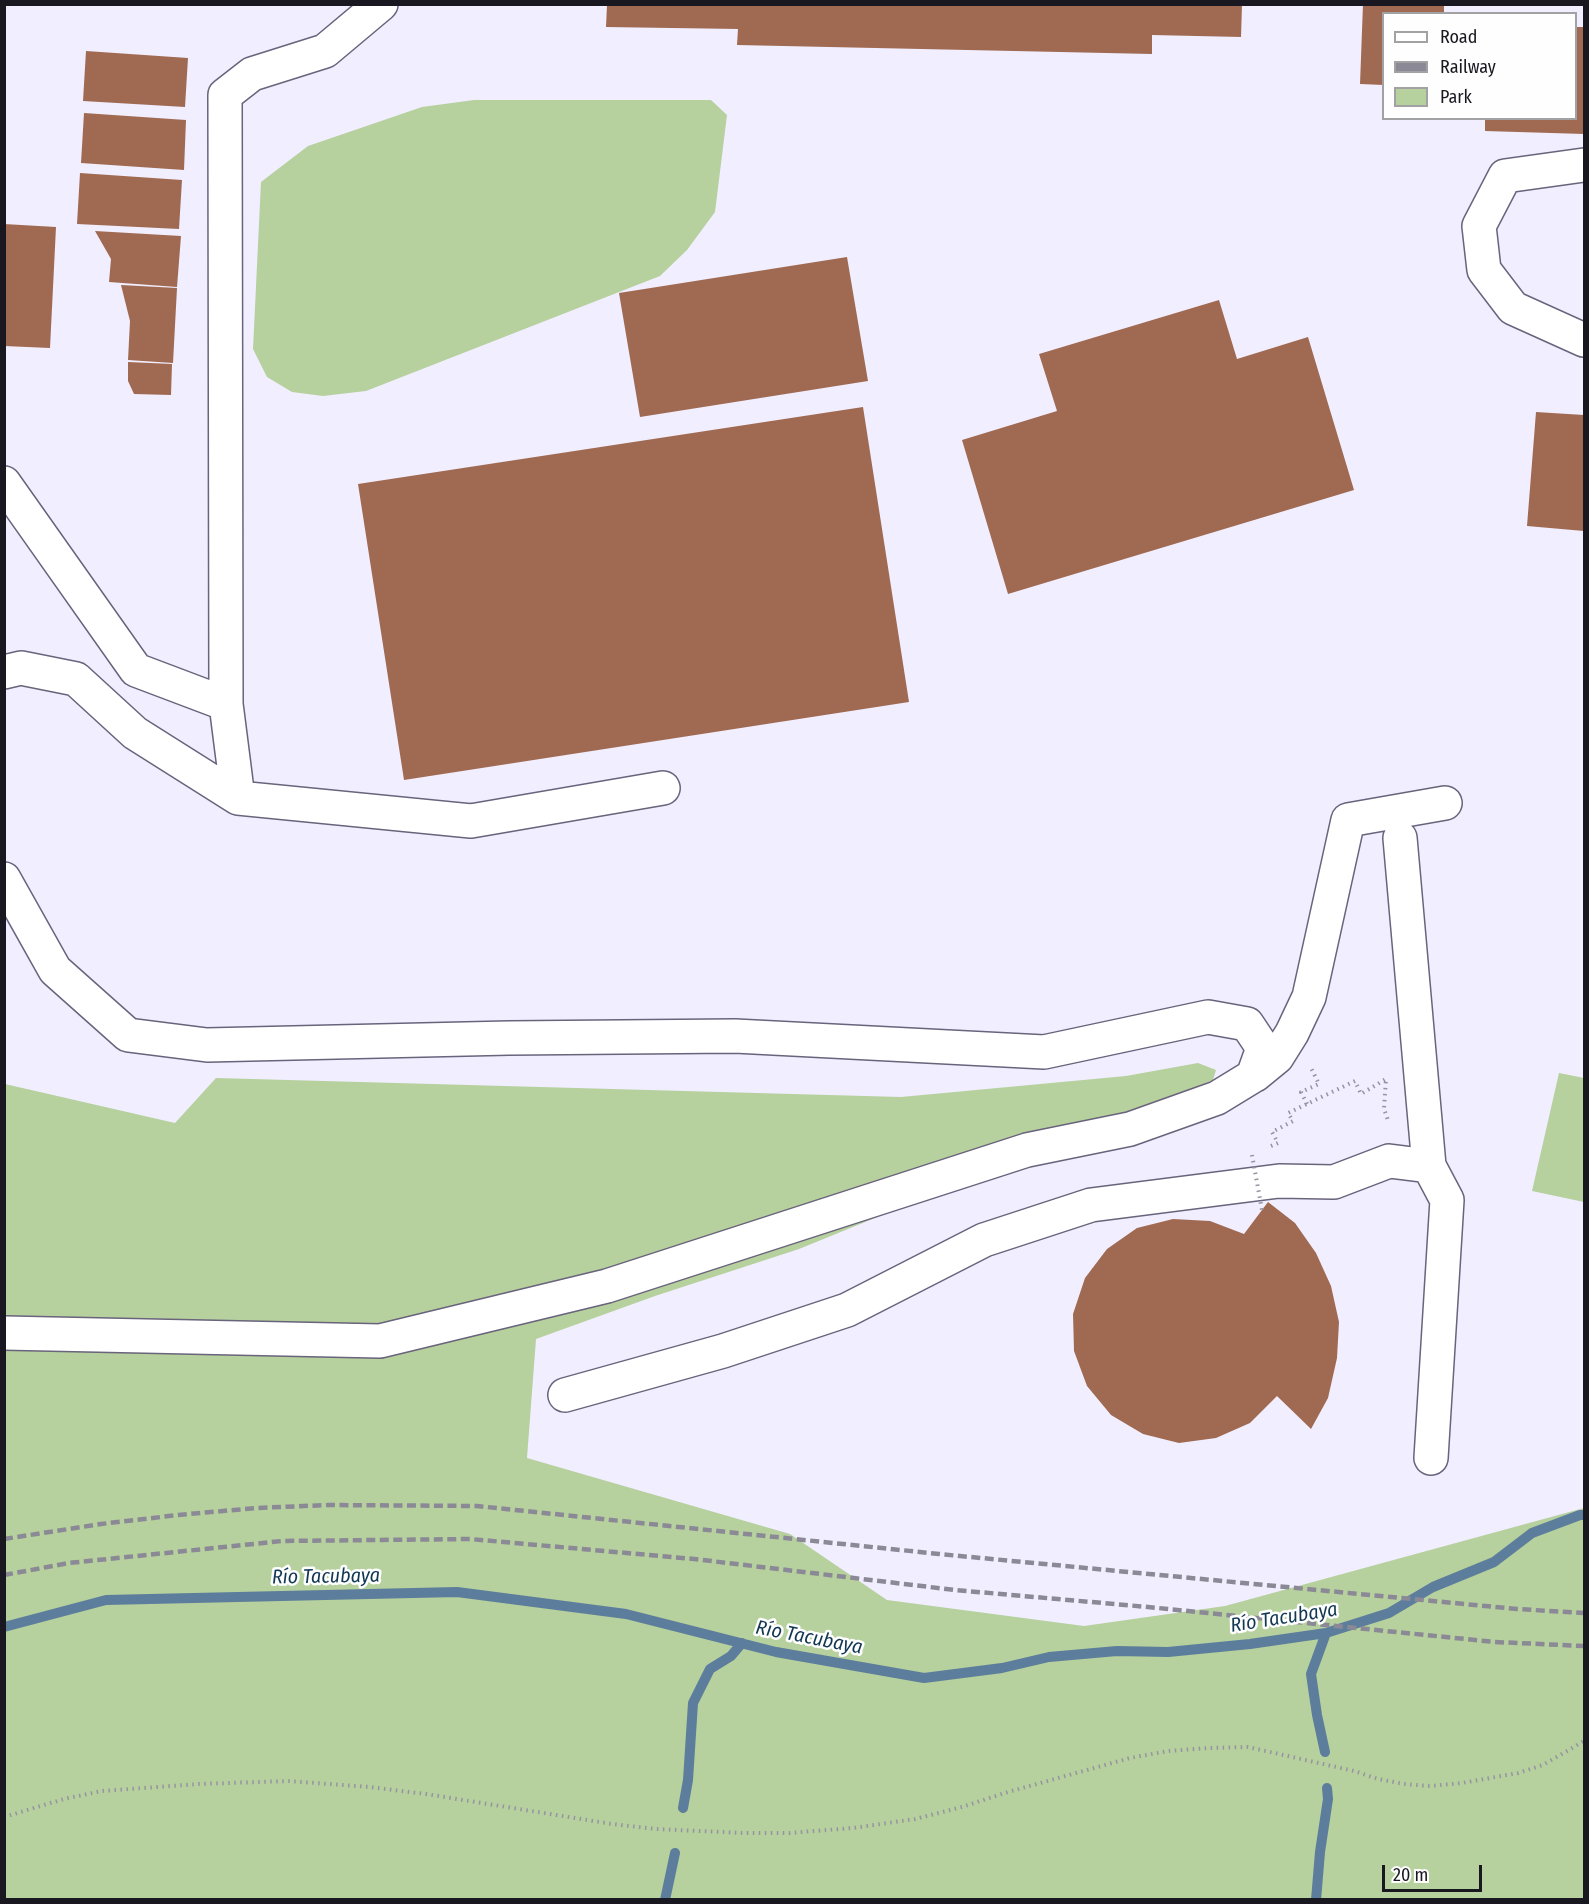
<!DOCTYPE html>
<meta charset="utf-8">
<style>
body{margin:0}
#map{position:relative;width:1589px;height:1904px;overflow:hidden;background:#f1eeff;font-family:"Fira Sans Condensed",sans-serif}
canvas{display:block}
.frame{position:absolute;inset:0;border:6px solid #191720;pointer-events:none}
.legend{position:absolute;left:1382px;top:12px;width:195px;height:108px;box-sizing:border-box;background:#fdfefd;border:2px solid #a2a2a5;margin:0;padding:8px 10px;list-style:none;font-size:18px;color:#191720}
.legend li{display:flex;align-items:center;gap:12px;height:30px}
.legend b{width:30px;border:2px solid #a2a2a5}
.scale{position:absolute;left:1382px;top:1865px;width:100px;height:27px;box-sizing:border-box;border:3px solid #191720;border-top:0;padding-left:8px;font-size:18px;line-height:21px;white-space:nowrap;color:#191720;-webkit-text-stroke:4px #fdfefd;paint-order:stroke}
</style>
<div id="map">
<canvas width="1589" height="1904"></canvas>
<div class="frame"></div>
<ul class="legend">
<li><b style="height:8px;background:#fff"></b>Road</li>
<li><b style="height:8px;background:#8b8996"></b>Railway</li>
<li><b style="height:16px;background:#b6d09e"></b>Park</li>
</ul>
<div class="scale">20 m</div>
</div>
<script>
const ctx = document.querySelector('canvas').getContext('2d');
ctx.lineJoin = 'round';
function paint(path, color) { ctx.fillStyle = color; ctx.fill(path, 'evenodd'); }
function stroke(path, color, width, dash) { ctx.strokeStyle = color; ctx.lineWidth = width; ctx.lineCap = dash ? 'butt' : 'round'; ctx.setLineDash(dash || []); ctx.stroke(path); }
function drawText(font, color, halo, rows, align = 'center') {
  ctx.font = font + ' "Fira Sans Condensed",sans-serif'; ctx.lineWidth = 5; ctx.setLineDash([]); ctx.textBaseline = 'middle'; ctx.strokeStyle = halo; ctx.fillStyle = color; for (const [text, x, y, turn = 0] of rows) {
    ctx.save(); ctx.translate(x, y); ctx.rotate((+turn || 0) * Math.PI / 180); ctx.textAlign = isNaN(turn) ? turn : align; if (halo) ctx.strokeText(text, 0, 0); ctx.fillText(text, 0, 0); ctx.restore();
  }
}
paint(new Path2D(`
 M474,100H711L727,115L715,212L687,250L660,276L366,391L323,396L292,392L267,377L253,349L261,182L308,146L422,107Z
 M1198,1063L1216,1070L1213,1080L799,1249L655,1296L536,1339L527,1458L790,1534L887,1600L1084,1626L1225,1606L1584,1508V1899L5,1900V1084L175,1123L216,1078L901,1097L1126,1076Z
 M1559,1073L1584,1078V1202L1532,1191Z`), '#b6d09e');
stroke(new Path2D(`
 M4,1627L106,1600L457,1592L626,1614L776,1652L924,1678L1002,1668L1049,1657L1117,1651L1168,1652L1250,1644L1326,1633L1389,1613L1433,1587L1494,1562L1532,1533L1580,1515H1584
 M1325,1752L1317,1715L1311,1674L1326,1633
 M683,1808L688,1780L693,1703L710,1669L731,1656L742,1643
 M665,1900L675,1853
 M1316,1900L1320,1852L1328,1799L1327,1788`), '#5d7d9c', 10);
paint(new Path2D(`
 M1363,4H1444V14H1384V85L1360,84Z
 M607,5H1242L1241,37L1152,35V54L737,45L738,29L606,27Z
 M1576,27H1584V134L1485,131V118H1576Z
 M86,51L188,58L185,107L83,101Z
 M84,113L186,120L184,170L81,163Z
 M80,173L182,180L179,229L77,224Z
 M4,224L56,227L50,348L4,346Z
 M95,231L181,236L177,287L109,282L111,259Z
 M847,257L868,381L640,417L619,293Z
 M121,285L177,288L173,363L128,360L130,321Z
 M1219,300L1237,359L1308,337L1354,490L1008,594L962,440L1057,411L1039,354Z
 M128,362L172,364L171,395L134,394L128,381Z
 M863,407L909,702L404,780L358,484Z
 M1536,412L1584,415V531L1527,526Z
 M1268,1202L1295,1223L1316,1253L1331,1286L1339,1322L1337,1358L1328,1398L1311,1429L1277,1396L1250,1423L1216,1438L1179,1443L1143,1434L1111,1415L1087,1386L1074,1351L1073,1314L1085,1278L1107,1249L1137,1228L1173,1219L1210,1221L1244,1234Z`), '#9f6a51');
const minor = new Path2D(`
 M1584,165L1505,176L1479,226L1484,270L1513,308L1584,340
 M4,483L136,670L226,704
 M4,672L21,668L76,679L135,733L238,798L226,704L225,95L252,74L325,51L381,4
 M238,798L471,821L663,788
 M1400,838L1429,1166
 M4,879L55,970L128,1035L207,1045L509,1038L735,1036L1044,1052L1208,1017L1247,1024L1263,1048L1253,1076L1217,1098L1130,1129L1027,1150L607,1286L380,1341L4,1333
 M1255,1075L1277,1057L1292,1033L1309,997L1348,820L1445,803
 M565,1395L723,1351L847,1310L984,1240L1091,1205L1279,1181L1334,1182L1389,1161L1429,1166L1447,1200L1431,1458`);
stroke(minor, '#69637c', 36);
stroke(new Path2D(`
 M1307,1104L1301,1092L1319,1084L1310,1066
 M1271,1146L1278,1143L1272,1132L1293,1121L1288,1113L1355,1081L1361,1094L1386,1079L1384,1109L1389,1123
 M4,1817L64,1799L102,1791L199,1784L288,1781L370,1787L426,1794L612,1824L656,1829L744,1833H789L853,1828L915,1819L962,1807L1008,1792L1130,1758L1168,1751L1208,1748L1248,1747L1354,1771L1378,1779L1404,1784L1430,1786L1462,1783L1518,1773L1543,1765L1584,1741`), '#9694a1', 4, [1.5, 4.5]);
stroke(minor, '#fff', 33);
stroke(new Path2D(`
 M4,1539L101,1524L178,1515L256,1508L329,1505L477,1506L939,1554L1517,1609L1584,1613
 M4,1575L69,1563L282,1541L470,1539L694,1559L955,1590L1148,1607L1495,1642L1584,1646`), '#8b8996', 4.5, [9, 4.5]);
stroke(new Path2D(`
 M1252,1155L1262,1210`), '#9694a1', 4, [1.5, 4.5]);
drawText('italic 20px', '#123753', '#fdfefd', [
 ["Río Tacubaya",326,1577,-1],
 ["Río Tacubaya",1284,1618,-9],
 ["Río Tacubaya",809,1638,11]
]);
</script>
